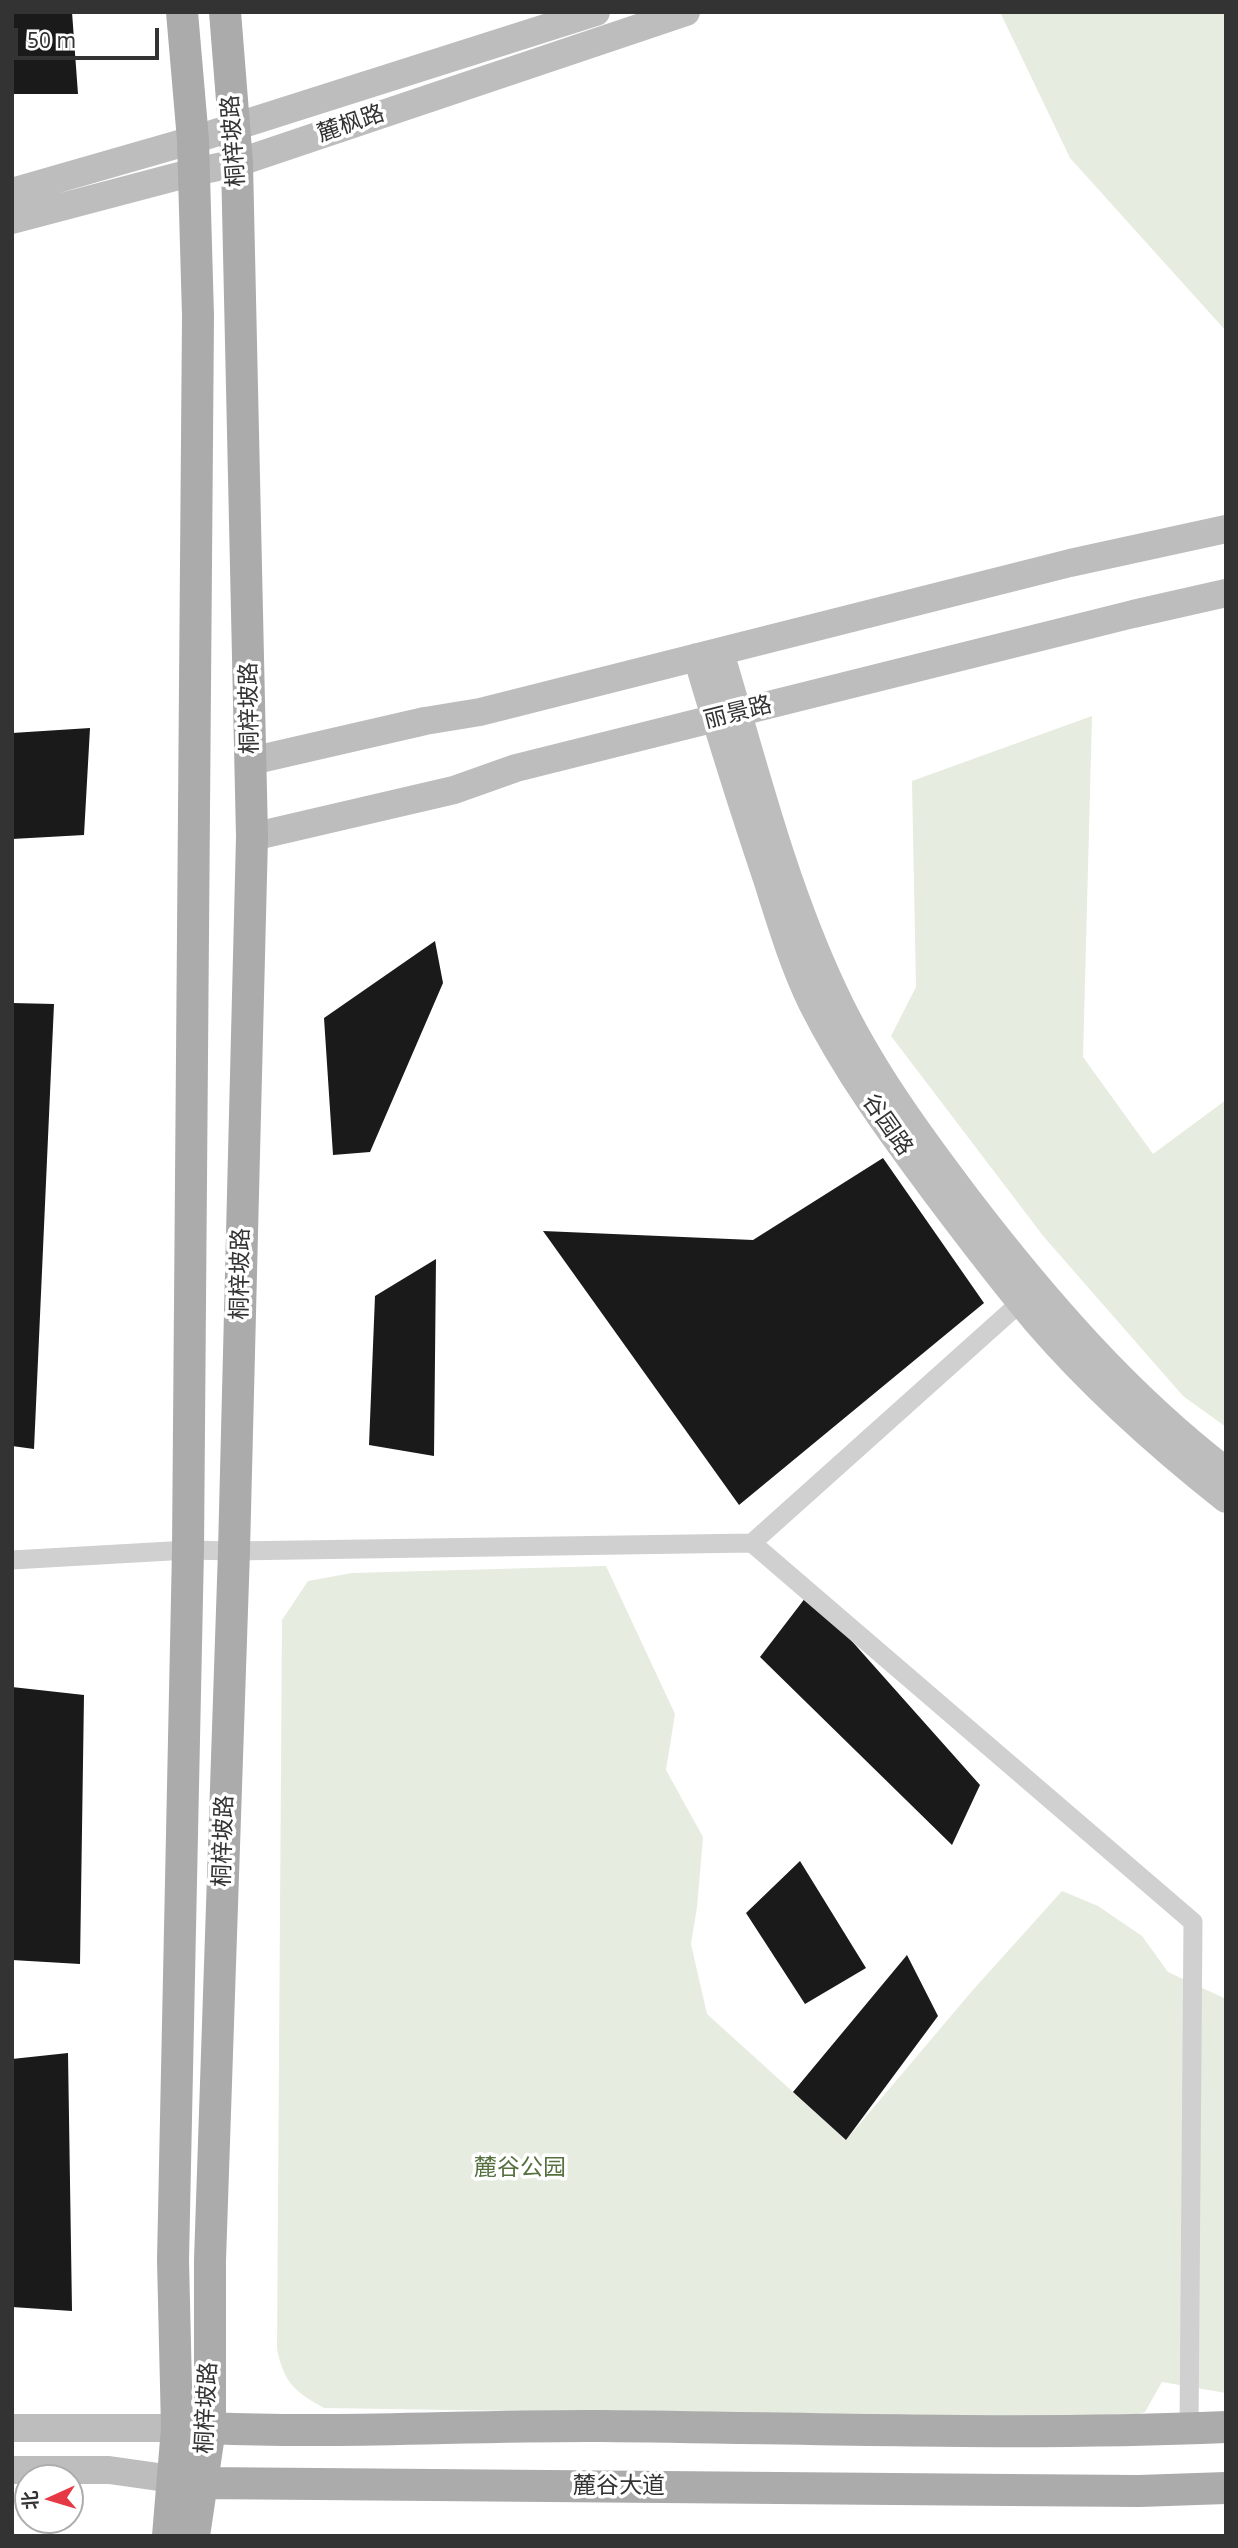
<!DOCTYPE html>
<meta charset="utf-8">
<style>
body{margin:0}
#map{position:relative;width:1238px;height:2548px;overflow:hidden;background:#fff;font-family:"Noto Sans","Noto Sans SC",sans-serif}
canvas{display:block}
.frame{position:absolute;inset:0;border:14px solid #333;pointer-events:none}
.north{position:absolute;left:14px;top:2464px;width:70px;height:70px;box-sizing:border-box;background:#fff;border:2px solid #adadad;border-radius:50%;rotate:266deg;font-size:19px;font-weight:700;line-height:28px;text-align:center;color:#333}
.north::after{content:'';display:block;margin:auto;width:24px;height:32px;background:#e63946;clip-path:polygon(50% 0,100% 100%,50% 72%,0 100%)}
.scale{position:absolute;left:14px;top:28px;width:145px;height:32px;box-sizing:border-box;border:4px solid #333;border-top:0;padding-left:9px;font-size:21px;line-height:24px;white-space:nowrap;color:#333;-webkit-text-stroke:5px #fff;paint-order:stroke}
</style>
<div id="map">
<canvas width="1238" height="2548"></canvas>
<div class="frame"></div>
<div class="north">北</div>
<div class="scale">50 m</div>
</div>
<script>
const ctx = document.querySelector('canvas').getContext('2d');
ctx.lineJoin = 'round';
function paint(path, color) { ctx.fillStyle = color; ctx.fill(path, 'evenodd'); }
function stroke(path, color, width, dash) { ctx.strokeStyle = color; ctx.lineWidth = width; ctx.lineCap = dash ? 'butt' : 'round'; ctx.setLineDash(dash || []); ctx.stroke(path); }
function drawText(font, color, halo, rows, align = 'center') {
  ctx.font = font + ' "Noto Sans","Noto Sans SC",sans-serif'; ctx.lineWidth = 7; ctx.setLineDash([]); ctx.textBaseline = 'middle'; ctx.strokeStyle = halo; ctx.fillStyle = color; for (const [text, x, y, turn = 0] of rows) {
    ctx.save(); ctx.translate(x, y); ctx.rotate((+turn || 0) * Math.PI / 180); ctx.textAlign = isNaN(turn) ? turn : align; if (halo) ctx.strokeText(text, 0, 0); ctx.fillText(text, 0, 0); ctx.restore();
  }
}
paint(new Path2D(`
 M1000,12H1226V331L1070,158Z
 M1092,716L1083,1057L1153,1154L1226,1100V1427L1183,1396L1044,1237L891,1036L916,987L912,781Z
 M606,1566L675,1714L666,1770L703,1837L697,1907L691,1944L707,2014L846,2140L972,1991L1062,1891L1098,1906L1142,1936L1168,1972L1226,1999V2393L1162,2382L1145,2412L1115,2420L324,2408C295,2392 284,2383 277,2349L282,1620L308,1581L352,1573Z`), '#e6ecdf');
paint(new Path2D(`
 M12,12H72L78,94H12Z
 M90,728L84,835L12,839V733Z
 M435,941L443,983L370,1152L333,1155L324,1018Z
 M12,1003L54,1004L34,1449L12,1446Z
 M883,1158L984,1303L739,1505L543,1231L753,1240Z
 M436,1259L434,1456L369,1445L375,1296Z
 M809,1593L980,1785L952,1845L760,1657Z
 M12,1687L84,1695L80,1964L12,1960Z
 M800,1861L866,1968L805,2004L746,1913Z
 M907,1955L938,2016L846,2140L793,2092Z
 M68,2053L72,2311L12,2307V2059Z`), '#1a1a1a');
stroke(new Path2D(`
 M752,1543L1021,1302
 M12,1560L188,1550L234,1551L752,1543L1193,1922L1189,2429`), '#d0d0d0', 19);
stroke(new Path2D(`
 M12,192L193,140L596,12
 M12,220L194,172L237,163L686,12
 M720,652C754,766 783,884 834,992C869,1067 918,1134 968,1200C1044,1299 1126,1394 1226,1471
 M697,657C719,731 742,805 767,879C780,920 793,964 812,1003C846,1071 891,1133 936,1193C969,1237 1002,1280 1037,1322C1093,1387 1159,1446 1226,1499
 M251,761L425,721L480,712L1070,563L1226,529
 M252,837L454,790L516,768L1133,614L1226,593
 M12,2428H200
 M12,2470H109L194,2482`), '#bdbdbd', 28);
stroke(new Path2D(`
 M210,2428C340,2434 471,2425 602,2426C809,2428 1018,2436 1226,2427
 M201,2483L1009,2490L1139,2491L1226,2488
 M168,2536L177,2428L173,2260L188,1550L198,316L193,140L182,12
 M194,2536L210,2428V2260L234,1551L252,837L237,163L225,12`), '#ababab', 32);
drawText('23px', '#333', '#fff', [
 ["麓枫路",351,124,-19],
 ["桐梓坡路",234,141,-94],
 ["桐梓坡路",250,708,-91],
 ["丽景路",738,713,-14],
 ["谷园路",887,1125,55],
 ["桐梓坡路",241,1274,-89],
 ["桐梓坡路",224,1841,-88],
 ["桐梓坡路",207,2408,-87],
 ["麓谷大道",619,2486]
]);
drawText('23px', '#56703f', '#fff', [
 ["麓谷公园",520,2168]
]);
</script>
